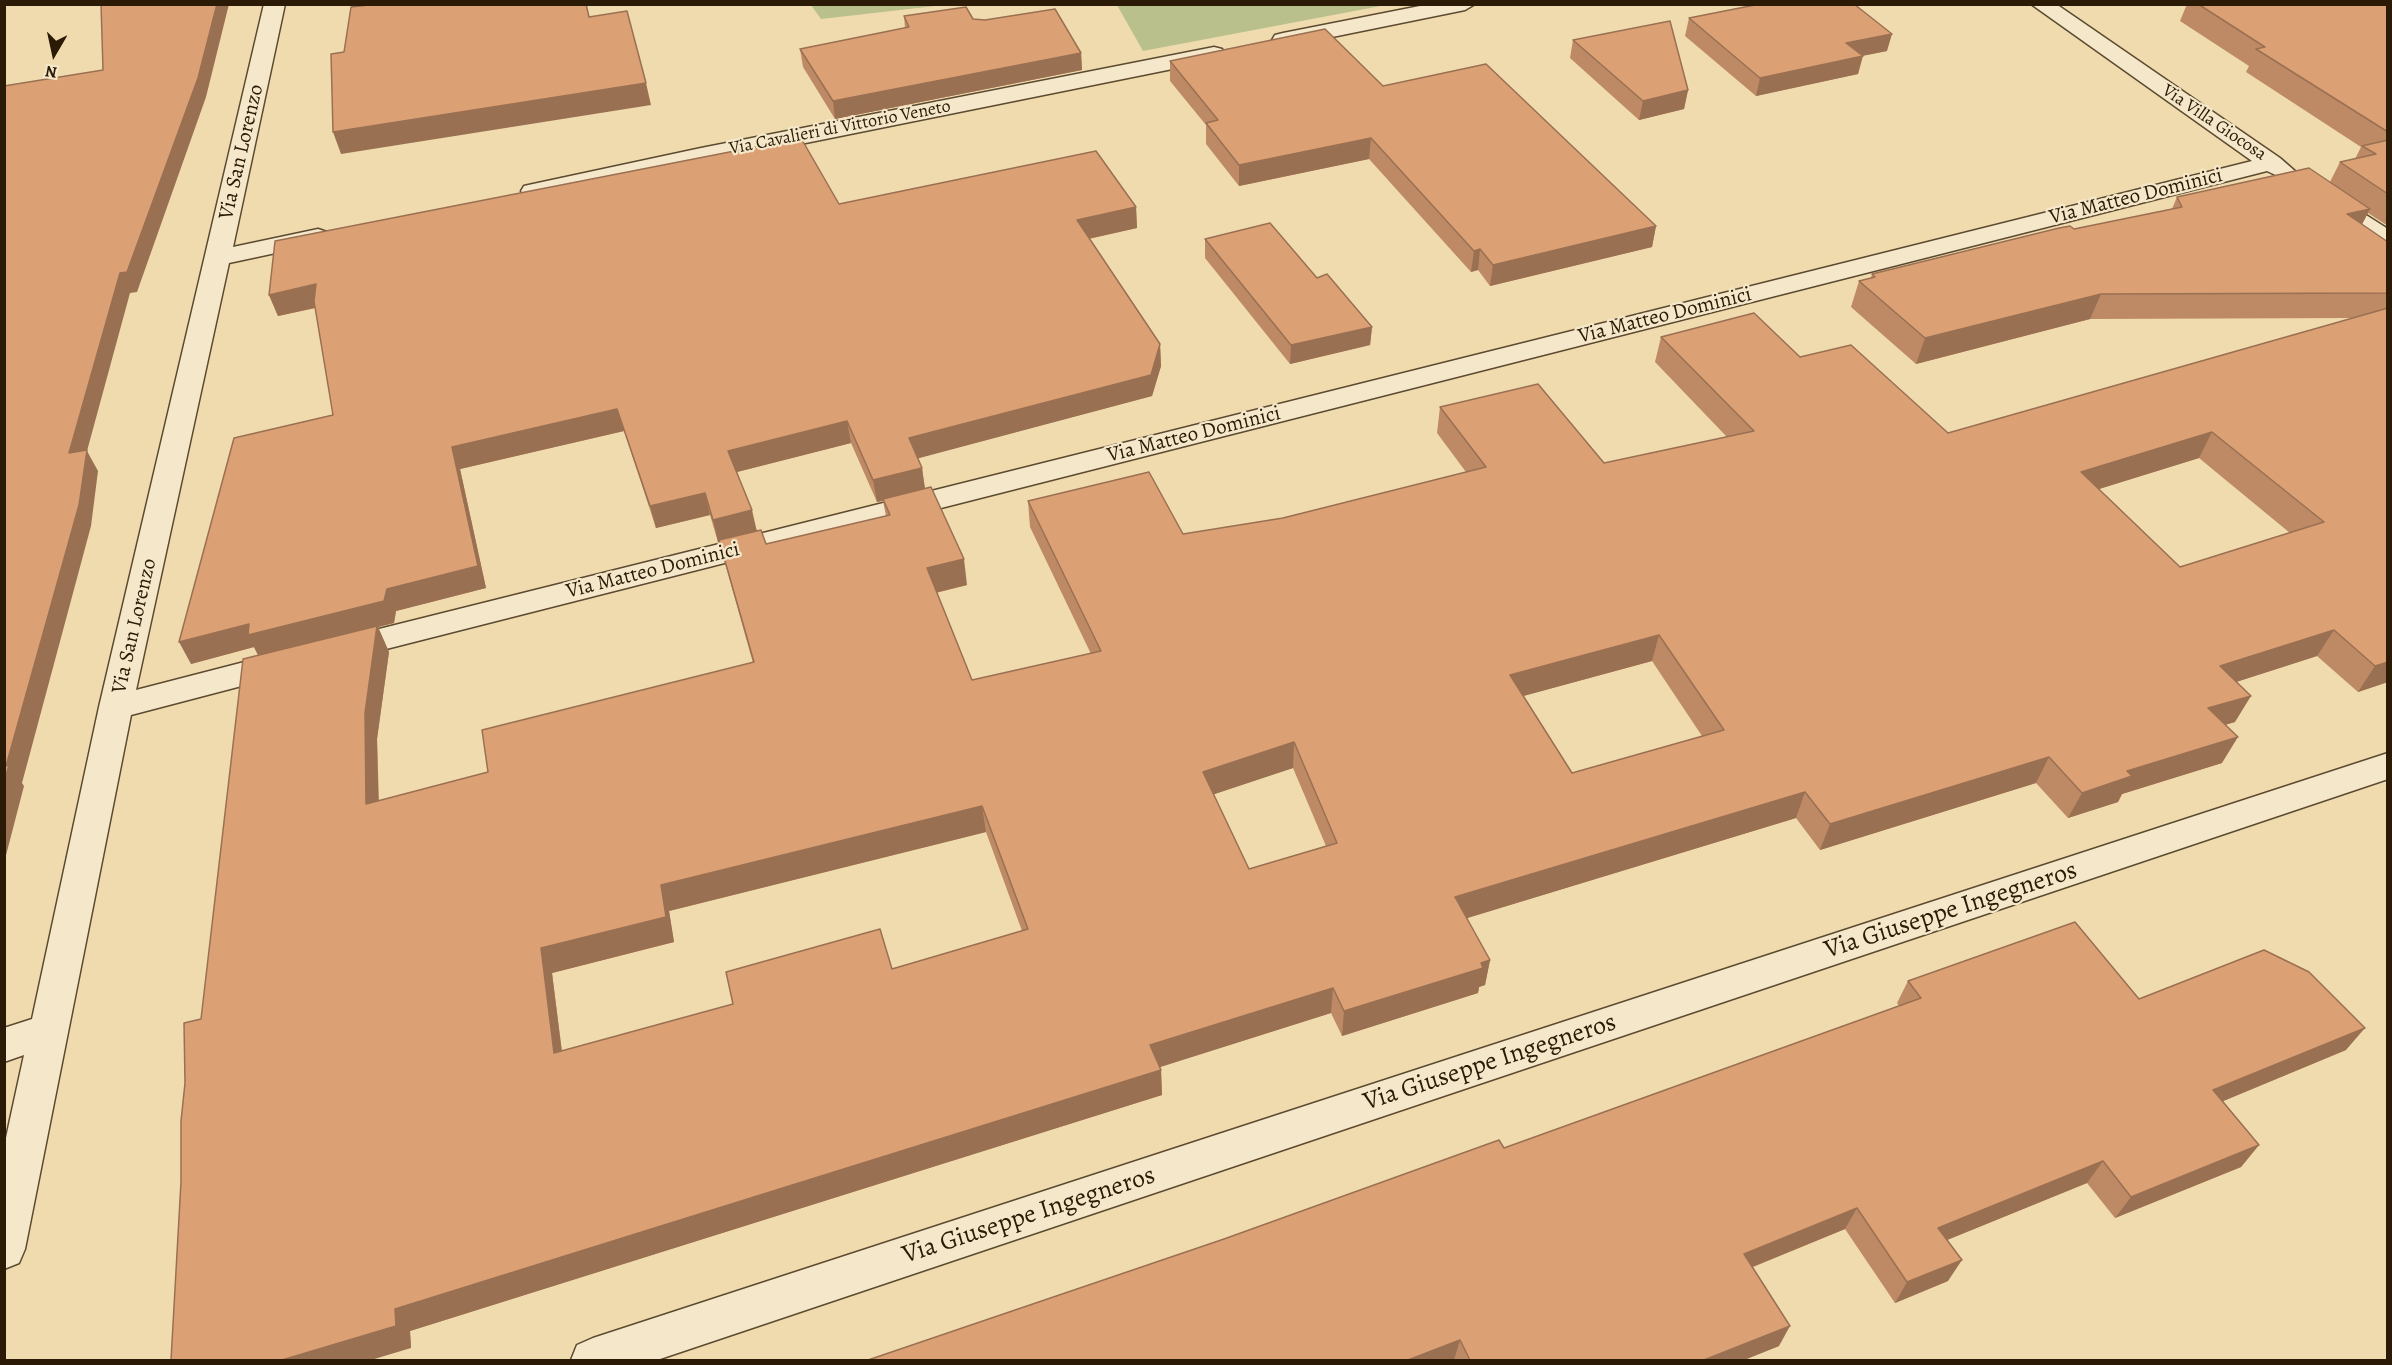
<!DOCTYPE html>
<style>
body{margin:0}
#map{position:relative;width:2392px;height:1365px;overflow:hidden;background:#f0dbae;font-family:Alegreya,serif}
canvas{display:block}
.frame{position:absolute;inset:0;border:6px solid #2a1a06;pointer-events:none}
.north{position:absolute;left:24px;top:24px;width:60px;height:60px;-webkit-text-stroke:4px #f5e8ca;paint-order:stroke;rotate:189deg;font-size:16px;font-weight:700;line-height:24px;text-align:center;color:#2a1a06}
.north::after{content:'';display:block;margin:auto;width:21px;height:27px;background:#2a1a06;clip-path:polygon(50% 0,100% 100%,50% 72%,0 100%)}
</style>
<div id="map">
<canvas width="2392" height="1365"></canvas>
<div class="frame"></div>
<div class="north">N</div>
</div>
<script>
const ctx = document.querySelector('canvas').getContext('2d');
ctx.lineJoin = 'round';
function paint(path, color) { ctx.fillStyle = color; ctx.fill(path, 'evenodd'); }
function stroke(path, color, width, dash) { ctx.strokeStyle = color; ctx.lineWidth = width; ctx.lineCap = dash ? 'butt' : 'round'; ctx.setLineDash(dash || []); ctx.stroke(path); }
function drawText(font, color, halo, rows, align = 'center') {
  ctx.font = font + ' Alegreya,serif'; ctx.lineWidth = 4.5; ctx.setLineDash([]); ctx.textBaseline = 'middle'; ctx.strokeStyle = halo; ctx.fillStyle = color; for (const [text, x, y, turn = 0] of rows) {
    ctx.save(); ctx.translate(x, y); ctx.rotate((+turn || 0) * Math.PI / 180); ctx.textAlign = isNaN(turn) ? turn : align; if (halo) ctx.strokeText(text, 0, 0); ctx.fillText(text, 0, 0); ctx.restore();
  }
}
paint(new Path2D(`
 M811,5H944L821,19Z
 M1117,5H1386L1143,51Z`), '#b9c08b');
const street = new Path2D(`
 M264,4H285L233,247L318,229L327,232L331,237L327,242L229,263L136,690L283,652L295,656L299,664L295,672L131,715L25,1249L19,1263L4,1269V1147L24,1055L4,1062V1028L32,1019L99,707Z
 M1430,4H1475L1465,10L1283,47L1275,45L1272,40L1275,35L1283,33Z
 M2031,4H2056L2280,158L2296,172L2293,177L2284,179L2267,171L339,661L328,658L323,650L328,642L339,639L2252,161Z
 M1214,47L1222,49L1225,54L1222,59L533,198L524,196L521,191L524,186L533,184L701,148Z
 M2324,192L2333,194L2388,229V248L2379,246L2315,204L2312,199L2315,194Z
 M2388,753V779L657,1360H571L577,1345L593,1338Z`);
stroke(street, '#5c4a30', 3);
paint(street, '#f5e8ca');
paint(new Path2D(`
 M2187,4H2388V226L2368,213L2362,224L2388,242V682L2358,692L2317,656L2236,682L2235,722L2225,725L2222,763L2122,794L2118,802L2068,818L2036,783L1820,850L1796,818L1467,918L1490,960L1485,985L1479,987L1478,993L1342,1036L1331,1013L1159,1067L1161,1070L1162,1095L410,1331L411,1348L201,1019L258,655L254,647L191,664L333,415L315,308L278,316L269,295L839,204L1136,207L1137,228L1089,239L1160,344L1161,366L1152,396L918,458L922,468L925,488L967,585L936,593L972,680L1091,654L1030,527L1028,501L1183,534L1283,518L1466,472L1437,433L1440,407L1604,463L1727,437L1655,362L1661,337L1800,357L1948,433L2353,318L2090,319L1916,364L1851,307L1859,281L1871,278L1872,274L2074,229L2172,209L2177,197L2330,182L2340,162L2355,159L2361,147L2246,72L2249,66L2180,21ZM624,431L656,528L710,515L718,542H719L753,663L488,772L379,801L377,739L389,652L378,627L394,623L396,611L486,588L460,469ZM851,443L877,502L883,501L886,516L766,544L757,531L737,472ZM2199,458L2290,533L2180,567L2099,489ZM1652,661L1702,736L1572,773L1523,696ZM1293,768L1326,846L1249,869L1213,794ZM986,832L1022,931L892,969L562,1051L552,973L674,942L669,911Z
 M904,16L973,19L1081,53L1082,70L835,119L803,67L800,49L905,28Z
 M1689,18L1887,51L1862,56L1858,74L1756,96L1685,36Z
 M1573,40L1688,90L1684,109L1639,120L1570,58Z
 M1170,61L1383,86L1656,226L1652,247L1490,286L1478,270L1471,272L1369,159L1239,186L1206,144V125L1170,81Z
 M1205,239L1317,278L1372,327L1370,345L1290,364L1205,258Z
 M1908,981L2139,999L2346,1050L2223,1101L2259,1145L2241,1167L2115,1218L2087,1183L1947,1240L1948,1281L1895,1303L1845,1229L1753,1267L1779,1346L1744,1360H868L1504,1148L1899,1006L1897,1003Z`), '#bd8a65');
paint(new Path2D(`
 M217,4H229L206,97L137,292L130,293L87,451L98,471L91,526L22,783L24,786L4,863V782L6,766L69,453L120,273Z
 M1892,34L1887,51L1841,60L1846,43Z
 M1081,53L1082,70L835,119L833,101Z
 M1863,56L1858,74L1756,96L1760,78Z
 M646,83L651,105L341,154L333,132Z
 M1688,90L1684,109L1639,120L1643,101Z
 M1371,138L1369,159L1239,186V165Z
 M1136,207L1137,228L1078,241L1077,220Z
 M2370,209L2357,234L2347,214Z
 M1656,226L1652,247L1490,286L1493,265Z
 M1480,249L1478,270L1471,272L1474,251Z
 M316,284L324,306L278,316L269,295Z
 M2101,294L2090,319L1916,364L1925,338Z
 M1372,327L1370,345L1290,364L1291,345Z
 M1160,344L1161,366L1152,396L912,460L909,438Z
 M617,409L624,431L460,469L486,588L396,611L394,623L378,627L389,652L377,739L379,830L259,657L254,647L191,664L179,642L387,589L452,447Z
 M847,421L851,443L733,473L728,451Z
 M2212,432L2199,458L2070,498L2081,472Z
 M922,468L925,490L877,502L873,480Z
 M705,493L710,515L656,528L650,506Z
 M752,510L757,532L718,542L713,520Z
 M964,559L967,585L930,594L927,568Z
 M2334,630L2317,656L2205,692L2220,666Z
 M1659,635L1652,661L1505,701L1510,675Z
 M2388,662V682L2358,692L2375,666Z
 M2251,696L2235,722L2192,734L2208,708Z
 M2238,737L2222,763L2122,794L2118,802L2068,818L2082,793L2127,771Z
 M1294,742L1293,768L1203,798V772Z
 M2049,757L2036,783L1820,850L1830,824Z
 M1805,792L1796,818L1451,923L1455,897Z
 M982,806L986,832L669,911L674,942L552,973L565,1078L554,1053L541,948L661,885Z
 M1490,960L1485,985L1479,987L1478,993L1342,1036L1344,1011Z
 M1333,988L1331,1013L1151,1070L1150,1045Z
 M2365,1028L2346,1050L2197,1112L2213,1090Z
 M1161,1070L1162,1095L410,1331L411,1348L371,1360H282L395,1309Z
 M2259,1145L2241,1167L2115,1218L2131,1197Z
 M2103,1161L2087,1183L1925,1249L1938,1228Z
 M1857,1208L1845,1229L1735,1274L1744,1254Z
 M1962,1260L1948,1281L1895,1303L1907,1282Z
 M1790,1326L1779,1346L1744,1360H1704Z
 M1460,1340L1454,1360H1408Z`), '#9a7052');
const building = new Path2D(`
 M101,4H217L198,78L127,272L120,273L69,453L87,450L79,505L6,766L9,765L4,782V86L103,70Z
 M378,4H586L589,17L627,11L646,83L333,132L331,54L344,52L351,7Z
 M1760,4H1854L1892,34L1846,43L1863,56L1760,78L1689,18Z
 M2198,4H2388V132L2256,49L2265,47Z
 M966,7L973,19L985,20L1055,9L1081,53L833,101L800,49L909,27L904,16Z
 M1670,21L1688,90L1643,101L1573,40Z
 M1325,29L1383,86L1486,64L1656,226L1493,265L1480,249L1474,251L1371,138L1239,165L1206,123L1218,120L1170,61Z
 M801,138L839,204L1096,151L1136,207L1077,220L1160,344L1151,375L909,438L922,468L873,480L847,421L728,451L752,510L713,520L705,493L650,506L617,409L452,447L478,566L387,589L384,601L248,635L249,624L179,642L234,438L333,415L314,301L316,284L269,295L275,241Z
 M2388,140V194L2340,162L2376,154L2362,146Z
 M2309,168L2370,209L2347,214L2388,242V293L2101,294L1925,338L1859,281L1875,277L1872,274L2059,228L2070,226L2074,229L2182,207L2177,197Z
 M1270,223L1317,278L1327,274L1372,327L1291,345L1205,239Z
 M2388,308V662L2375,666L2334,630L2220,666L2251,696L2208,708L2238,737L2127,771L2132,776L2082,793L2049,757L1830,824L1805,792L1455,897L1490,960L1481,963L1483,968L1344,1011L1333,988L1150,1045L1161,1070L395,1309L396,1326L282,1360H171L181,1182V1121L185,1083L184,1023L201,1019L243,659L377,626L365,713L366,804L488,772L482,730L754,662L719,540L761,530L766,544L890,515L883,499L931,487L964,559L927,568L972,680L1101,651L1028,501L1149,472L1183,534L1283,518L1486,467L1440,407L1538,384L1604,463L1754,431L1661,337L1754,313L1800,357L1851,345L1948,433ZM2212,432L2324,522L2180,567L2081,472ZM1659,635L1724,730L1572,773L1510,675ZM1294,742L1337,843L1249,869L1203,772ZM982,806L1028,929L892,969L880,929L726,972L733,1004L554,1053L541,948L666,917L661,885Z
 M2075,922L2139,999L2264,950L2309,972L2365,1028L2213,1090L2259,1145L2131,1197L2103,1161L1938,1228L1962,1260L1907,1282L1857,1208L1744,1254L1790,1326L1704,1360H1470L1460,1340L1408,1360H868L1224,1239L1499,1140L1504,1148L1921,998L1908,981Z`);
paint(building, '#dca075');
stroke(building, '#9a7052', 1.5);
drawText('18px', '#2a1a06', '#f5e8ca', [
 ["Via Villa Giocosa",2214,123,34],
 ["Via Cavalieri di Vittorio Veneto",840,128,-11]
]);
drawText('21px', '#2a1a06', '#f5e8ca', [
 ["Via San Lorenzo",242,152,-77],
 ["Via Matteo Dominici",2136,197,-14],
 ["Via Matteo Dominici",1665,316,-14],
 ["Via Matteo Dominici",1194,435,-14],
 ["Via Matteo Dominici",653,571,-14],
 ["Via San Lorenzo",135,626,-77]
]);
drawText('26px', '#2a1a06', '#f5e8ca', [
 ["Via Giuseppe Ingegneros",1951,911,-18],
 ["Via Giuseppe Ingegneros",1490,1063,-18],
 ["Via Giuseppe Ingegneros",1029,1216,-18]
]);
</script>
